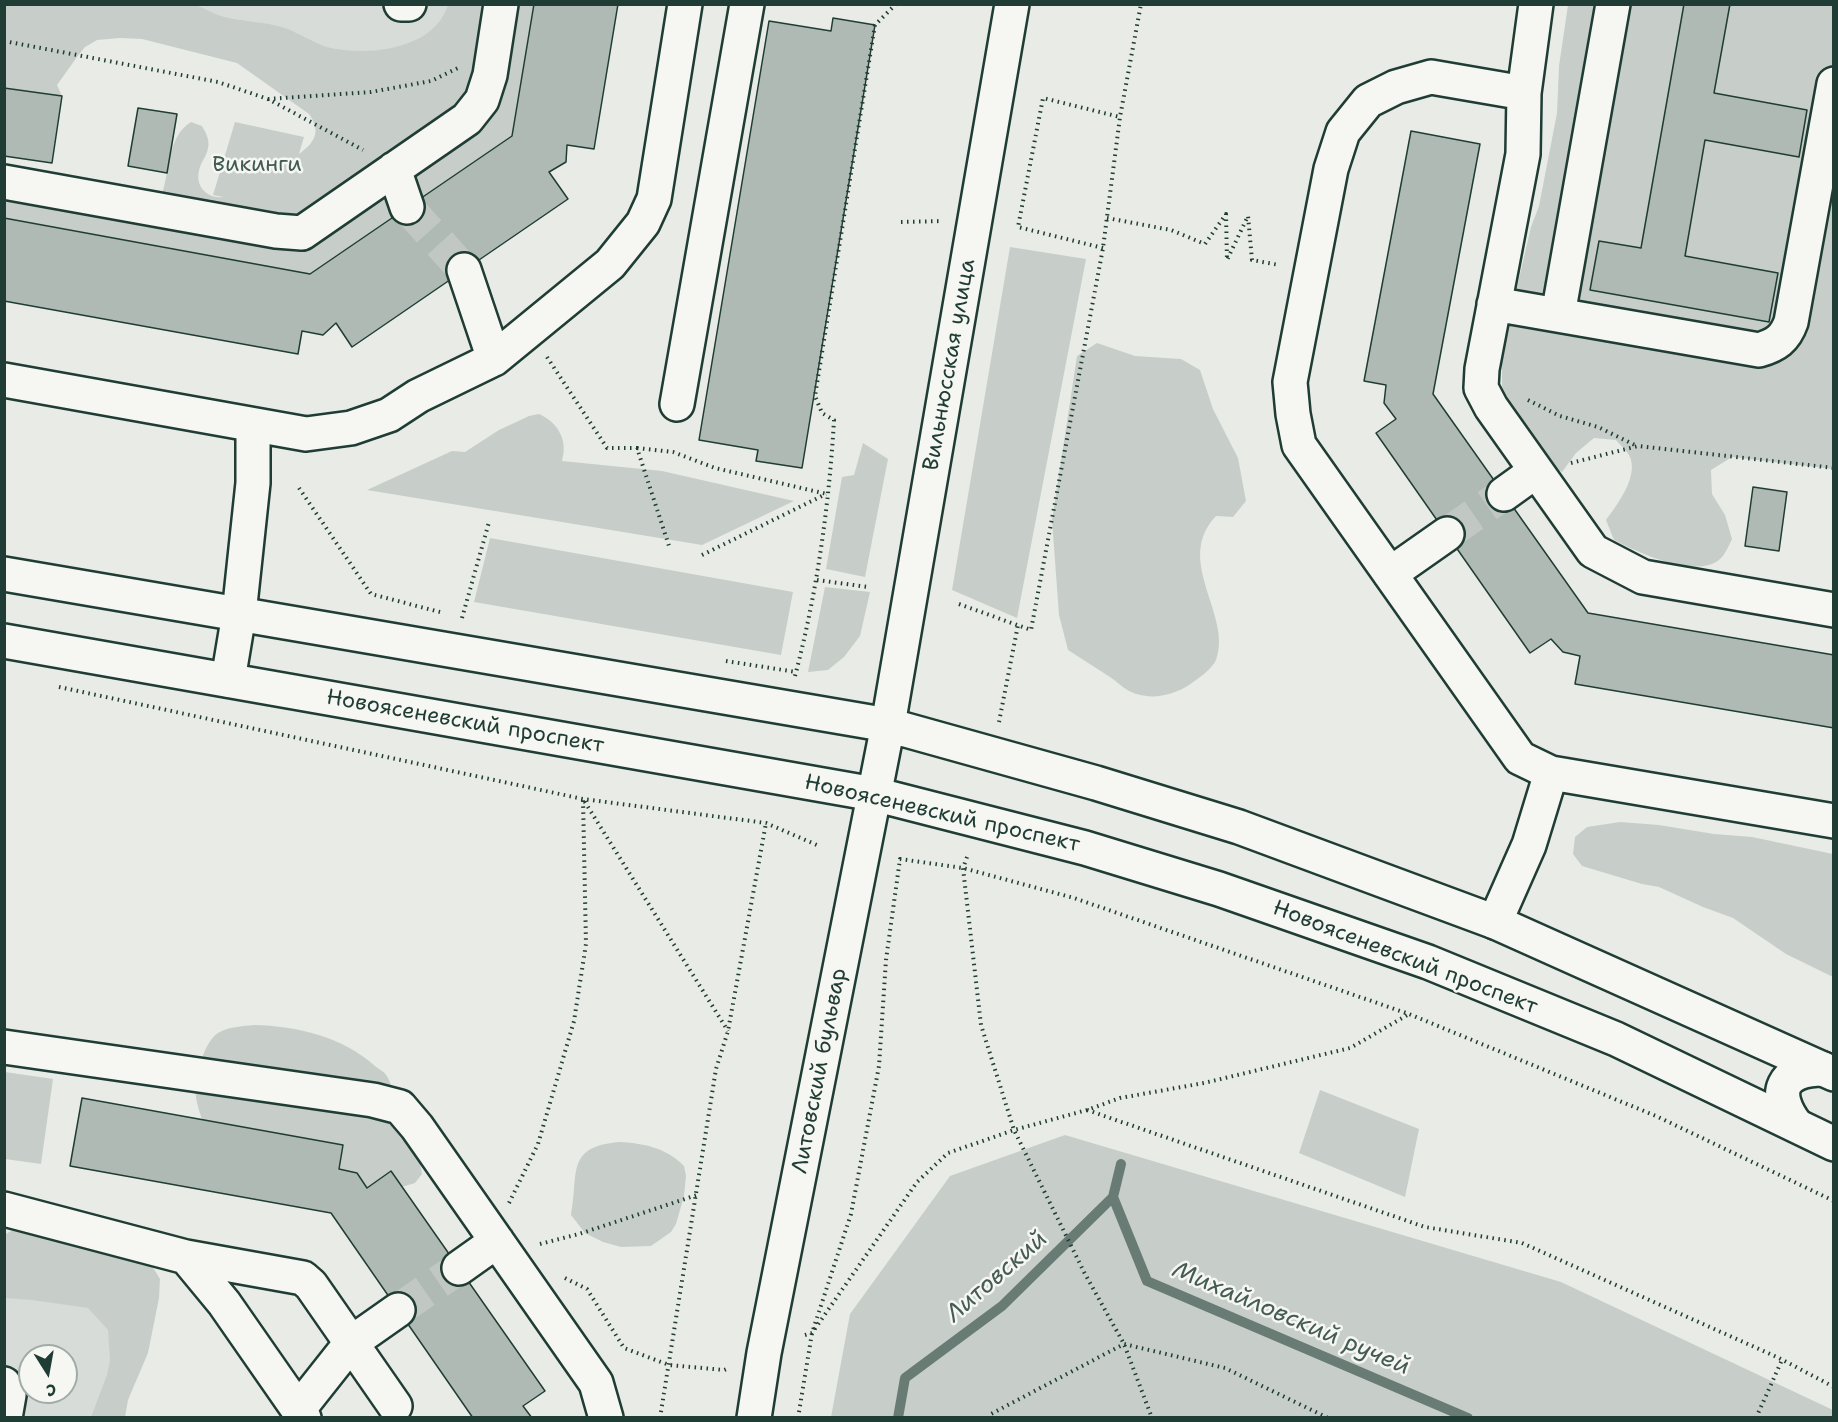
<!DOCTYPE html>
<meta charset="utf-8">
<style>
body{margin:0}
#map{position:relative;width:1838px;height:1422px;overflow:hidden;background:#e9ebe7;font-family:"Shantell Sans",sans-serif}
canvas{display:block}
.frame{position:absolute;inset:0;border:6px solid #1f3d34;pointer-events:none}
.north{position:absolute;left:18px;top:1344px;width:60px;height:60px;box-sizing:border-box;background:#f6f6f2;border:2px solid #a0aca6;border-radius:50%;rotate:169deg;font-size:16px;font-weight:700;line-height:24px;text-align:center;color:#1f3d34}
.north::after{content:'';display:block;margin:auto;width:21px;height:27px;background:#1f3d34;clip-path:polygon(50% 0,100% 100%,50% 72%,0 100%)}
</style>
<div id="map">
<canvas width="1838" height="1422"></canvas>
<div class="frame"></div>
<div class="north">С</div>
</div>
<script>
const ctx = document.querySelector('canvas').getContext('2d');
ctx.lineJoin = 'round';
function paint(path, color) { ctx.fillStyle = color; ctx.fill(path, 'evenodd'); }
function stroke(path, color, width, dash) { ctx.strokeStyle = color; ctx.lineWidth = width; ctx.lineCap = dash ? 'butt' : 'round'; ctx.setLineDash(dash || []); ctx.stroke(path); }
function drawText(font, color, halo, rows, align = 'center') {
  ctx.font = font + ' "Shantell Sans",sans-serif'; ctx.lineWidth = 5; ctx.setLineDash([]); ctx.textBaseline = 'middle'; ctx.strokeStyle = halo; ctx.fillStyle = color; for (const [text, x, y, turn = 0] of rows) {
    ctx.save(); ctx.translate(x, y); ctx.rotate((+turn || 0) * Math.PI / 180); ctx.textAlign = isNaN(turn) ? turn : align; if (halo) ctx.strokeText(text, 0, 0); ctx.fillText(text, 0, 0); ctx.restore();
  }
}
paint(new Path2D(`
 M126,5H473L394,69Z
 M4,1274L144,1299L122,1417H5ZM30,1356H66V1392H30Z`), '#d8dcd8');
paint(new Path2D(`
 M5,5H195C204,8 212,13 221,16C241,22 264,21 285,28C299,33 312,42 327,47C367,57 434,50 448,5H534L512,136L310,274L5,218V197L159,202C171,176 165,138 191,122L202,126C206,133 210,140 208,148C207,156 200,163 199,171C195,187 208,199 223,197L213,195L235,122L304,137L299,154C314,143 322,132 309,114L237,63L142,39L120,38L97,40L85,47L77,57L57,85L62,96L5,88Z
 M1568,5H1833V469L1732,457L1711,470L1712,494L1725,515L1732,539C1729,545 1725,555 1720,559C1697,580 1637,552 1614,540L1606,520C1617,505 1640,475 1629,455C1626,450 1620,445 1616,440L1594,438L1576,453L1562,472L1542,462L1507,407L1502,385V363L1505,339L1531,227L1539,206L1557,113L1559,66Z
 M1010,247L1086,259L1017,618L952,590Z
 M1097,343L1135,356L1181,359L1200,370L1213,409L1238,458L1246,501L1233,517L1216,516C1173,561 1233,615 1216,660C1212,669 1198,679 1189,685C1172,696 1149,701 1129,691C1122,687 1116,681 1110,677C1096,668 1082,659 1068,650L1059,615L1052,520L1077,356Z
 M539,414C559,423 568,441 562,461L662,471L794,501L702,545L367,490L452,451L465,452L499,430L529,416Z
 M863,443L888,459L865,577L826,569L842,477L854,475Z
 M490,538L793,592L781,655L474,602Z
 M825,587L870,592L860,636L844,657L828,670L808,672Z
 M1620,822L1659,825L1714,834L1752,837L1833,854V977L1786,954L1733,918L1703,907L1659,887L1642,884L1582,866L1573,854L1575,837L1587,827Z
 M254,1025C297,1026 343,1037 375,1066C378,1069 384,1071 386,1075C396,1088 393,1110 392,1125C407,1141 420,1152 422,1174L415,1183L402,1187L391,1172L367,1188L357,1173L339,1169L343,1145L202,1120C200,1113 197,1105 196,1097C194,1082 203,1042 218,1033C228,1027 242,1026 254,1025Z
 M5,1072L53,1079L41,1164L5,1159Z
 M1320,1090L1419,1129L1405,1197L1299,1153Z
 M1065,1135L1561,1282L1833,1410V1417H831L850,1314L950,1176Z
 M619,1142C643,1143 667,1148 684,1166L686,1176L684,1196L676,1224L671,1232L651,1246L621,1247L603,1242L585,1233L571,1215C579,1173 565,1147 619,1142Z
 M43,1230L147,1263L154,1269L160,1279L159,1298L148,1353L128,1400L125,1417H91L107,1375L110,1360L108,1330L88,1308L32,1300L5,1298L4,1235L11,1231Z`), '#c7cec9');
stroke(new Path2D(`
 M1113,1197L1147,1281L1468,1418
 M1113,1197L1121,1164
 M898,1418L905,1378L1002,1306L1113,1197`), '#687c75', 10);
const building = new Path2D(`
 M534,4H618L594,149L567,145L566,162L549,172L568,199L352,347L336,323L323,335L302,331L298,354L4,301V218L310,274L512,136Z
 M1684,4H1730L1714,93L1807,110L1799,157L1705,140L1685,256L1778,273L1769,322L1590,290L1599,241L1641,248Z
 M833,18L875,25L802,468L756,461L758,450L699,440L769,21L831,31Z
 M4,88L62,96L52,163L4,156Z
 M138,108L177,114L167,173L128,166Z
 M1411,131L1480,144L1433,394L1588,613L1834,655V728L1575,684L1580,656L1563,652L1551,639L1530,653L1376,433L1396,419L1384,403L1386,385L1364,381Z
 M1753,487L1787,492L1779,551L1745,546Z
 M82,1098L343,1145L339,1169L357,1173L367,1188L391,1171L545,1391L523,1406L532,1418H473L331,1213L70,1166Z`);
paint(building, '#b0bab5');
stroke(building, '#1f3d34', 1.5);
stroke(new Path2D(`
 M407,207L464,270
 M1447,534L1504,494
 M398,1310L459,1268`), '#c1c8c3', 33, [33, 16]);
const minor = new Path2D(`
 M401,4H409
 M1536,4L1524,93L1523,154L1482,369L1481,388L1491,407L1593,551L1643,577L1834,610
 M1524,93L1431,77L1396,87L1368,101L1343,132L1331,169L1290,382L1293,414L1299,445L1520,758L1551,773L1834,821
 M394,169L407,207
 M4,182L276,231L302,233L467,119L482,100L490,75L501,4
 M464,270L494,359
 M1494,304L1759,350C1776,345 1785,339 1791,322L1834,84
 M1558,315L1613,4
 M4,380L306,434L351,428L389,415L418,396L494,359L610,264L643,223L654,199L685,4
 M677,404L747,4
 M1504,494L1536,471
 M1390,574L1447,534
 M228,680L239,614L253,483V426
 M888,725L1012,4
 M1495,922L1529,845L1551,773
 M4,1047L373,1100L400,1107L417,1127L596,1383L606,1418
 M1796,1125C1771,1092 1782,1069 1823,1069
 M4,1209L186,1257L224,1303L304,1418
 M186,1257L303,1278L311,1285L395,1406
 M459,1268L497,1241
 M4,1384L9,1395L5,1418
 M298,1410L351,1343L398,1310`);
const major = new Path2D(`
 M4,574L888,725L1096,783L1239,827L1495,922L1834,1074
 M4,641L874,794L1085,848L1219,889L1428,962L1616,1039L1834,1144
 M754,1418L764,1353L888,725`);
stroke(minor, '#1f3d34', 38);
stroke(major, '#1f3d34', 38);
stroke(new Path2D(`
 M4,41L218,82L268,99L363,150
 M268,99L371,92L431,81L458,68
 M1107,218L1171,230L1205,244L1226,214L1227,260L1248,216L1252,260L1279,265
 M901,222L943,221
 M1103,248L1018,227L1043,98L1120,117
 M547,357L607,448H637L670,549
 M1528,400L1560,416L1598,427L1637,446
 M637,448L673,452L715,468L827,494
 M1571,463L1638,446L1834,468
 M299,488L371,594L440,612
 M702,555L826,494
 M817,580L868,587
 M959,604L1031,630L1103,248L1120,117L1141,4
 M462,618L489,522
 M726,661L796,672
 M795,676C817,593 829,506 834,420L822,413L815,396L875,25L896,4
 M59,687L583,799L766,823L817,845
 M999,722L1018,625
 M967,857L963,868L981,1025L1014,1130L1084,1272L1124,1344L1152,1418
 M1087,1110L1425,1227L1522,1243L1779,1358L1834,1387
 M509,1203L538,1144L574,1021L586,944L583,799L728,1031
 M540,1244L579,1234L697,1195
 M565,1278L587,1289L624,1348L669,1365L724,1370L729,1368
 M805,1335L812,1333L917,1182L948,1153L1014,1130L1087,1110L1120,1098L1204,1083L1350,1048L1409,1014
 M660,1418L716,1069L728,1031L766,823
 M798,1418L812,1333L851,1214L879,1066L886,960L900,859L963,868L1074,898L1409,1014L1656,1116L1834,1201
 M988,1418L989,1415L1124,1344L1225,1368L1328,1418
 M1756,1418L1782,1360`), '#1f3d34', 4, [1.5, 4.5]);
stroke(minor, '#f6f6f2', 33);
stroke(major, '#f6f6f2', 33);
drawText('22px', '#415a52', '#f6f6f2', [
 ["Викинги",257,165]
]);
drawText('22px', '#1f3d34', '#f6f6f2', [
 ["Вильнюсская улица",950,365,-80],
 ["Новоясеневский проспект",465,722,10],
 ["Новоясеневский проспект",942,814,13],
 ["Новоясеневский проспект",1405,958,21],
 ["Литовский бульвар",820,1071,-79]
]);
drawText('italic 24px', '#445c54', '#f6f6f2', [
 ["Литовский",997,1277,-41],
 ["Михайловский ручей",1291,1319,23]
]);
</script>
